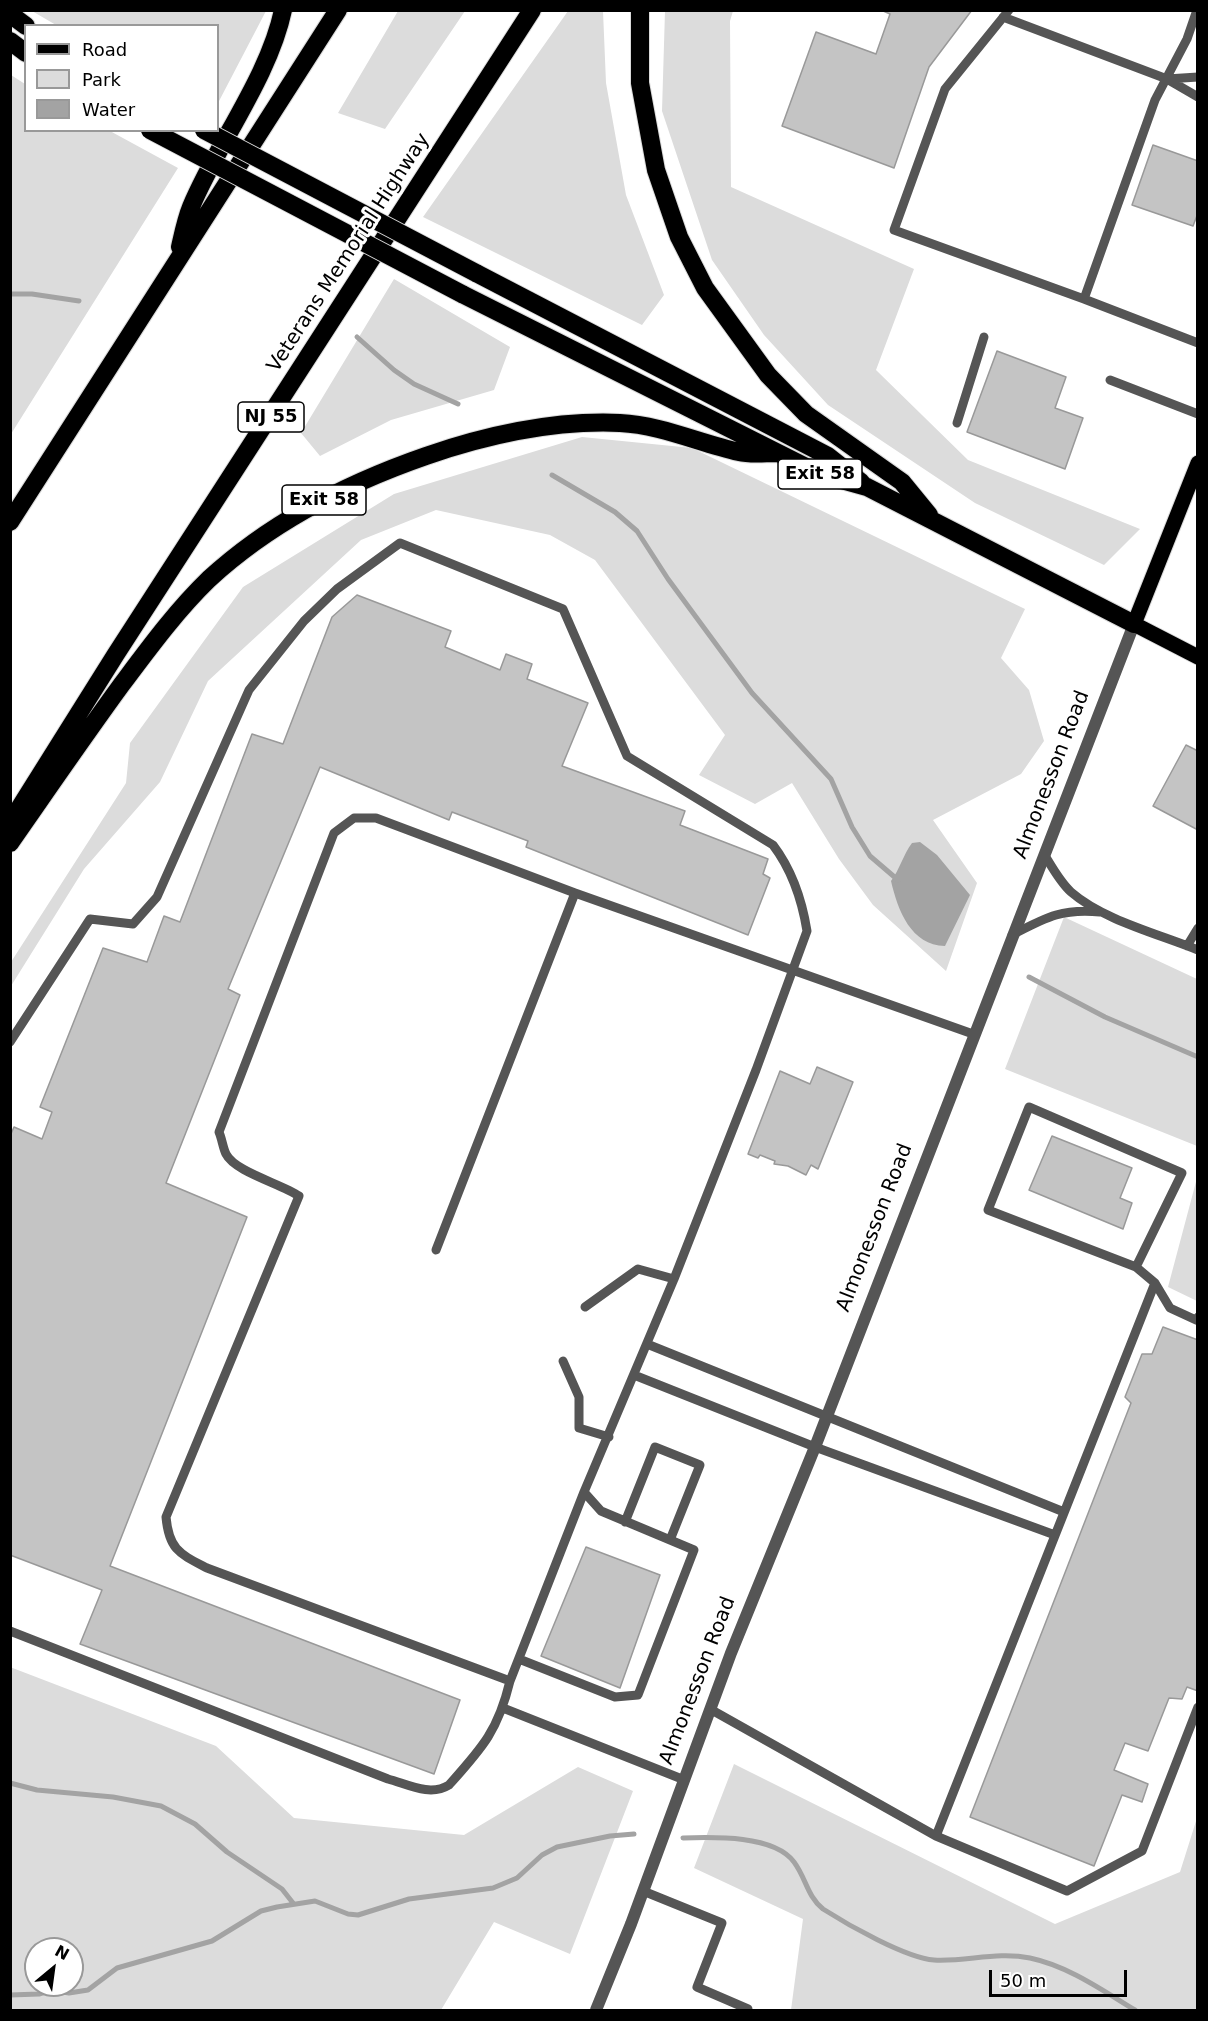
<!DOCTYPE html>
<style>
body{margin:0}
#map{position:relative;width:1208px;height:2021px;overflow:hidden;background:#fff;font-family:"DejaVu Sans",sans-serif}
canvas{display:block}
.frame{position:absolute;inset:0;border:12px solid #000;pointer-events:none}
.legend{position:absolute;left:24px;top:24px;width:195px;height:108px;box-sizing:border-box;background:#fff;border:2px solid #999;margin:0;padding:8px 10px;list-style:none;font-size:18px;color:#000}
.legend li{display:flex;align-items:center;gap:12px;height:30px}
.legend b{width:30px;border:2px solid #999}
.north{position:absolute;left:24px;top:1937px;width:60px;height:60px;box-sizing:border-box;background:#fff;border:2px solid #999;border-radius:50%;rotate:29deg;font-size:16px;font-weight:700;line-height:24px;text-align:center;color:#000}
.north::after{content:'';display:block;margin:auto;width:21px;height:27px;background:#000;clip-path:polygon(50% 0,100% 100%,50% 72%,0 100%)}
.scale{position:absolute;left:989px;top:1970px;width:138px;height:27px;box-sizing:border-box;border:3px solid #000;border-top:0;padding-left:8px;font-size:18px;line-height:21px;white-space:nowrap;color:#000;-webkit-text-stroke:4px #fff;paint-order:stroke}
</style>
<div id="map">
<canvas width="1208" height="2021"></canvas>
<div class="frame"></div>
<ul class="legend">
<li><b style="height:8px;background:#000"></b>Road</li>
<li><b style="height:16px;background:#dcdcdc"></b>Park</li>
<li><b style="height:16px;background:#a3a3a3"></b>Water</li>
</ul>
<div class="north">N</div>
<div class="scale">50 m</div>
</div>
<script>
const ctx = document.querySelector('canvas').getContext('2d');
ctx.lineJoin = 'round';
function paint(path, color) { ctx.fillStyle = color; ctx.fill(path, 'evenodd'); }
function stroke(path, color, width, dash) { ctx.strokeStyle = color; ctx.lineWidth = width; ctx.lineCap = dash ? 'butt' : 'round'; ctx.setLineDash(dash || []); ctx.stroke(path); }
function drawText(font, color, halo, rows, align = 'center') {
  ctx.font = font + ' "DejaVu Sans",sans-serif'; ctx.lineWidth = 6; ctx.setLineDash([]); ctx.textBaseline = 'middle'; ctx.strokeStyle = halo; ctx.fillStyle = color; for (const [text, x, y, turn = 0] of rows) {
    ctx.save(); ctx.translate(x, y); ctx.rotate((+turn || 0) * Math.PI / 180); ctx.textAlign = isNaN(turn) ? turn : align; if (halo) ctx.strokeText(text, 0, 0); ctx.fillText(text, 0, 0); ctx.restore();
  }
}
paint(new Path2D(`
 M32,11H266L218,103V26L56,25Z
 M398,11H465L385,129L338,113Z
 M568,11H603L606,83L626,195L664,295L642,325L423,217Z
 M665,11H733L730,21L731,187L914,269L876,370L968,460L1140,529L1104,565L975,503L828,405L764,335L712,260L662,111Z
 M11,75L25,84L26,130L110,131L178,168L11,434Z
 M394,279L510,347L494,390L391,420L320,456L301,433Z
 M582,437L692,448L1025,609L1001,658L1029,690L1044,741L1021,774L933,820L977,883L946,971L873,905L839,859L792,783L755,804L699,775L725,735L595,560L550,535L436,510L361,540L208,681L160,782L84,869L11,986V962L126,783L130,743L243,587L394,494Z
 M1064,917L1197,979V1146L1005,1069Z
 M1197,1178L1198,1301H1197L1168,1287Z
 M10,1667L216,1746L294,1818L464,1835L578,1767L633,1791L570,1954L494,1922L441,2010H11ZM36,1949H72V1985H36Z
 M734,1764L1055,1924L1180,1872L1197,1818V2010H791L803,1919L694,1868Z`), '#dcdcdc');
paint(new Path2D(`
 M920,842L937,855L970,895L945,946C911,945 898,911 891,881C900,869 903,855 912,843Z`), '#a3a3a3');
stroke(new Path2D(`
 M10,294H32L79,301
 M357,337L394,370L414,384L458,404
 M552,475L615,512L637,531L668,579L752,693L831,779L852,827L870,856L898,880
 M1029,977L1105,1017L1198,1057
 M10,1783L37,1790L113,1797L161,1806L195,1824L227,1852L282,1889L293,1903
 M683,1838C714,1837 774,1835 794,1862C806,1878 807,1896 823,1909C848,1925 906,1958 934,1960C966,1962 997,1951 1030,1958C1068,1966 1102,1990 1135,2010
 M10,1995L39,1994L52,1990L69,1993L88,1990L117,1968L212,1941L261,1911L277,1907L315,1901L348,1914L358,1915L409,1899L493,1888L517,1878L542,1855L557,1847L610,1836L634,1834`), '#a3a3a3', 5);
const building = new Path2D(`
 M881,10H972L929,67L894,168L782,126L816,32L876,54L890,14Z
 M1153,145L1198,161V213L1193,226L1132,205Z
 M997,351L1066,377L1055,408L1083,418L1065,469L967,432Z
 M357,595L451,631L445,647L500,670L506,654L532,664L527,679L588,703L562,766L685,811L680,825L768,859L763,874L770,878L748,935L526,847L528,841L452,812L449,820L320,767L228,989L240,995L166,1183L247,1217L110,1566L460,1700L434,1774L80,1644L102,1590L10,1555V1136L14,1127L42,1139L52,1112L40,1107L103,948L147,962L164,916L180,922L252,734L283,744L332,617Z
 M1186,745L1198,751V830L1153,806Z
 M817,1067L853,1082L818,1169L811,1165L806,1175L788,1166L774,1164L775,1161L760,1155L758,1158L748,1154L780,1071L810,1084Z
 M1052,1136L1132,1168L1120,1198L1132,1203L1123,1229L1029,1190Z
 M1163,1327L1198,1340V1691L1187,1687L1182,1699L1169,1698L1148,1751L1125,1743L1114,1770L1148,1784L1142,1802L1122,1795L1094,1866L970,1817L1131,1403L1125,1397L1142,1354H1152Z
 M586,1547L660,1575L620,1688L541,1656Z`);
paint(building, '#c4c4c4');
stroke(building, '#999', 1.5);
const primary = new Path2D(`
 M1198,463L1134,624L1198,657`);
const motorway = new Path2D(`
 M640,10V83L656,170L679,237L705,288L768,375L806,414L902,482L929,515
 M10,14L26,26
 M10,41L26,53
 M180,247C183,234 186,219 191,207C217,144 269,77 283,10
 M476,273L828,456L861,482
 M462,294L820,474L867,487L1134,624
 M10,522L338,10
 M10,823L116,654L532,10
 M10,843C47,790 84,736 122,684C149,648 176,611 209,579C270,523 348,483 426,456C487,435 554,420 620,423C661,425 699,443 739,452C751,455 765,453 777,453`);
stroke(primary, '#dbdbdb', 17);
stroke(motorway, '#dbdbdb', 20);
stroke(new Path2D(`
 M1009,10L945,89L894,230L1084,299
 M1197,10L1187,39L1155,100L1084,299L1198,343
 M1003,17L1167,79L1198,97
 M1167,79L1198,77
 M1110,380L1198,414
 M957,423L984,337
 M1044,854C1052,867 1060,882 1071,892C1103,920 1159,934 1198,950
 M1012,935C1045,918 1062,908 1100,912
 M1187,946L1198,928
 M10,1042L90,919L133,924L157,897L249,690L304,621L337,589L400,543L563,609L627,756L773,845C792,870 802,900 807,931L756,1070L674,1279L584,1492L510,1681C498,1731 482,1748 449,1785C430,1797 407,1784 388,1779L10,1631
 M436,1250L575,893
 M1136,1267L1182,1173L1029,1107L988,1210L1136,1267L1155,1283L1170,1308L1196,1320L1198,1317
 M585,1307L638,1269L674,1279
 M647,1344L1064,1512
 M563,1361L579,1397V1428L609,1437
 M634,1375L815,1447L1055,1535
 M625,1522L655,1447L700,1465L670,1540
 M519,1659L615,1697L638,1695L694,1550L601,1511L584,1492
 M510,1681L207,1568C180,1554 169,1550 166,1517L299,1196C282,1184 235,1172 226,1154C223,1148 222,1139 219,1132L334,833L354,818H376L575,893L973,1034
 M503,1708L682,1779
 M710,1709L936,1836L1067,1891L1142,1851L1198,1707
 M936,1836L1155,1283
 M643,1891L722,1923L697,1987L748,2009`), '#555', 9);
stroke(new Path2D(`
 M596,2010L631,1924L731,1653L815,1447L1134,624`), '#555', 12);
stroke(primary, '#000', 15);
stroke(motorway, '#000', 18);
const motorwayBridge = new Path2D(`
 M150,130L462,294
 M204,130L476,273`);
stroke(motorwayBridge, '#dbdbdb', 20, []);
stroke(motorwayBridge, '#000', 18);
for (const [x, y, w] of [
 [271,417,66],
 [820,474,84],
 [324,500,84]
]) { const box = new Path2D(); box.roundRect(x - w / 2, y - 15, w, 30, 4.5); ctx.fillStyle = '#fff'; ctx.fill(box); stroke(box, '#000', 1.5); }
drawText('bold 18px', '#000', null, [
 ["NJ 55",271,417],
 ["Exit 58",820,474],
 ["Exit 58",324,500]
]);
drawText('20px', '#000', '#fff', [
 ["Veterans Memorial Highway",349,253,-57],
 ["Almonesson Road",1052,775,-69],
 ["Almonesson Road",875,1228,-69],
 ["Almonesson Road",698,1681,-69]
]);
</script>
